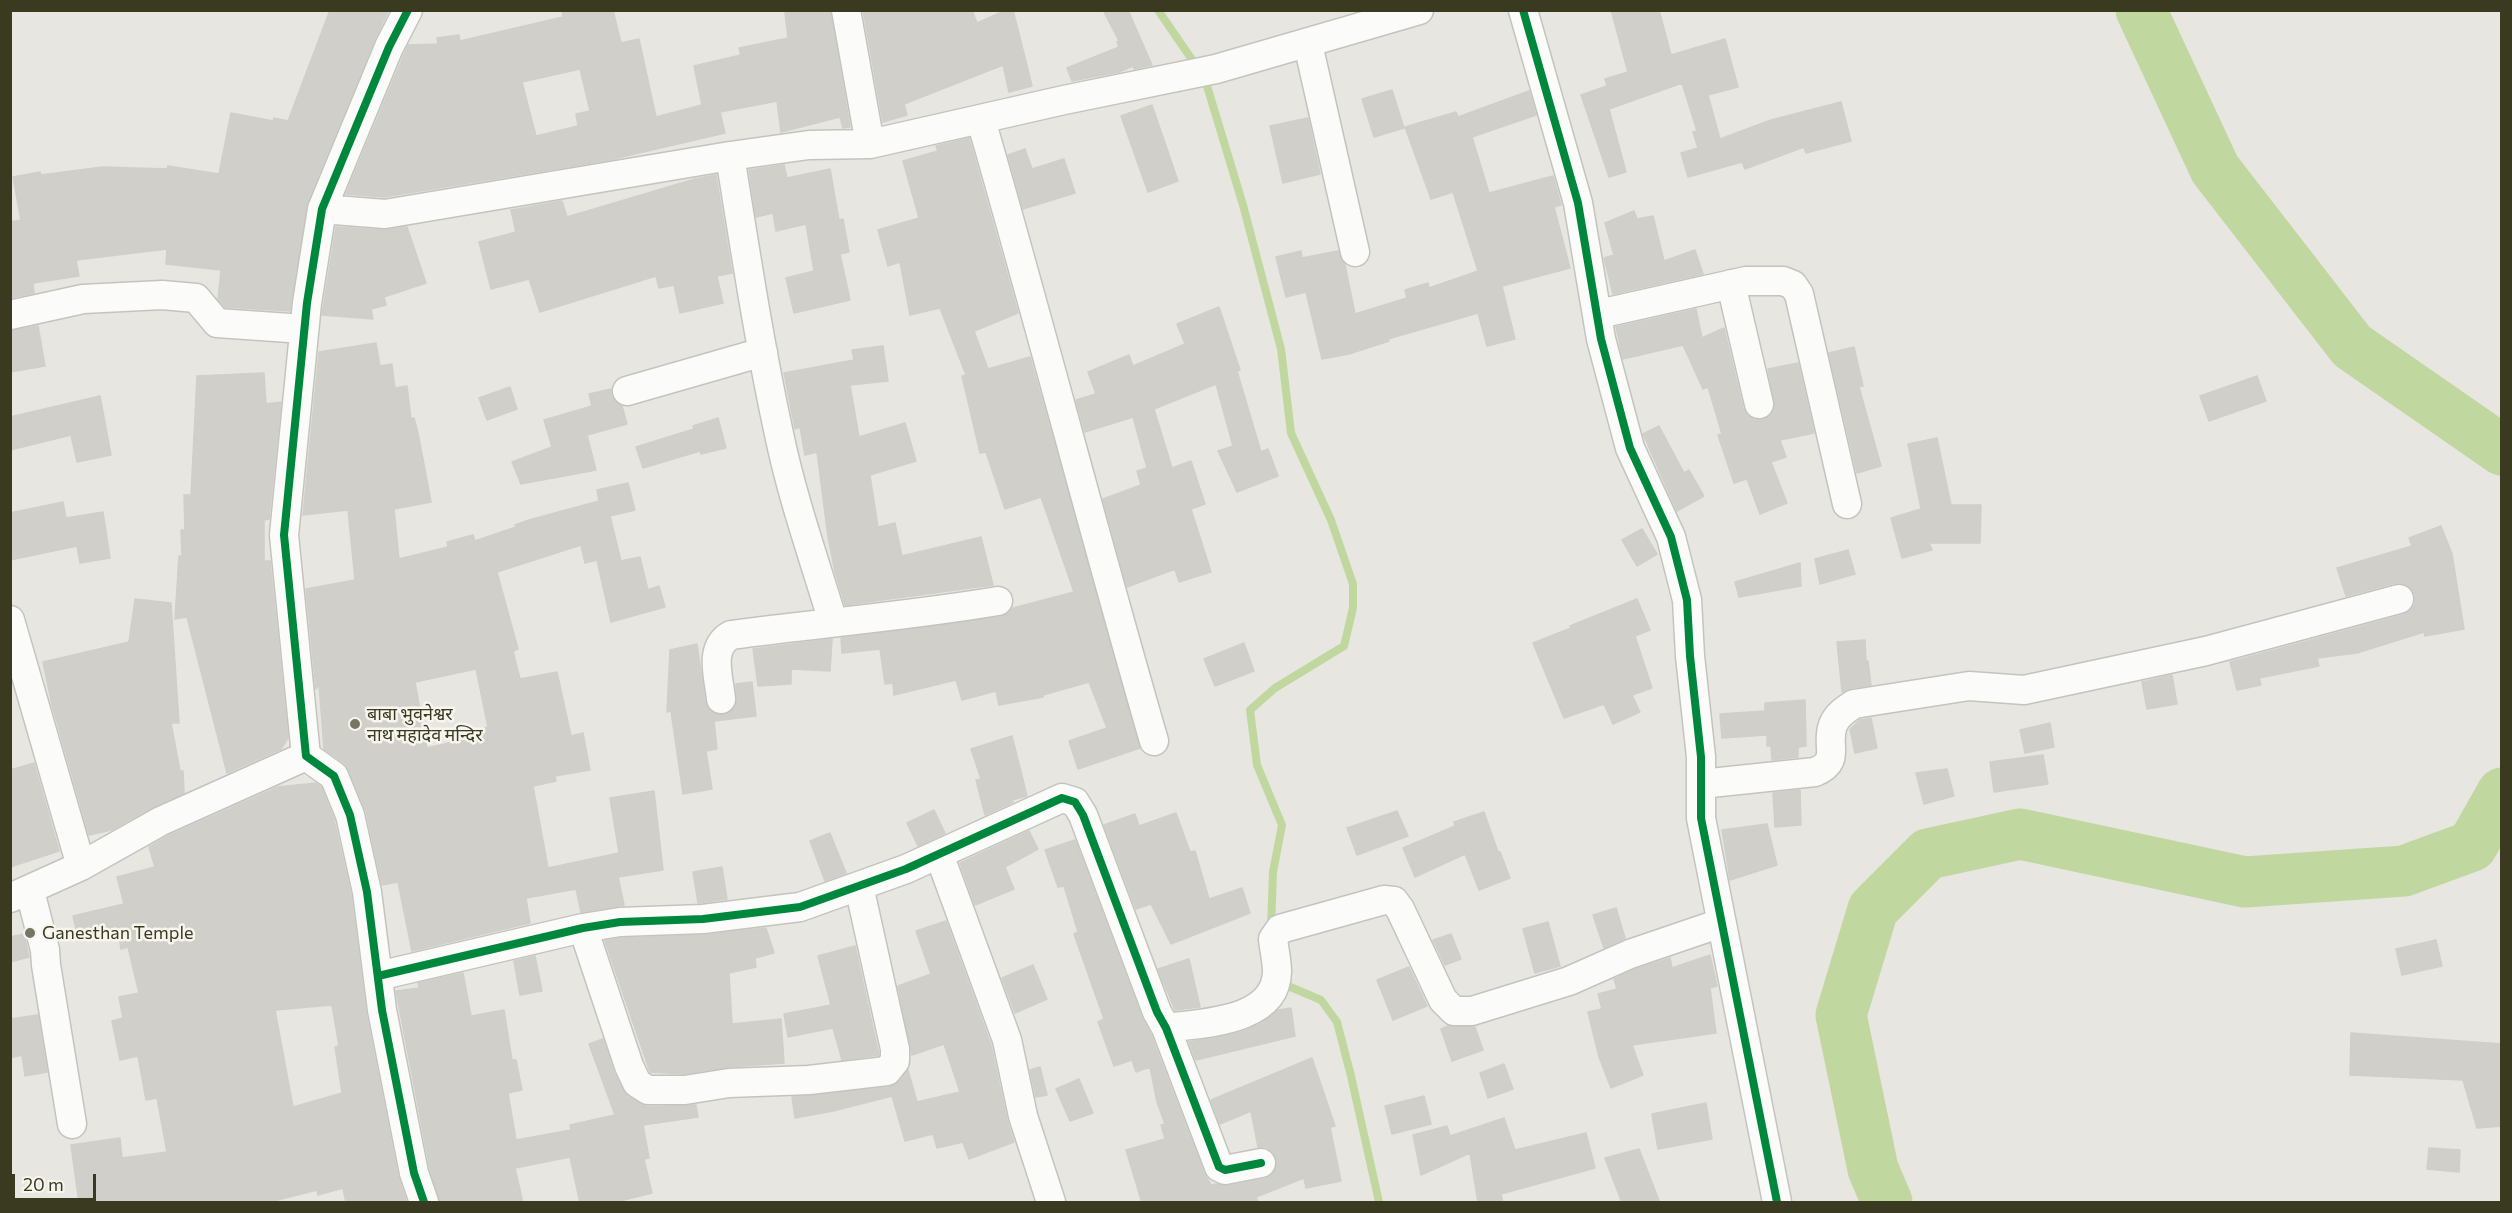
<!DOCTYPE html>
<meta charset="utf-8">
<style>
body{margin:0}
#map{position:relative;width:2512px;height:1213px;overflow:hidden;background:#e7e6e1;font-family:Commissioner,sans-serif}
canvas{display:block}
.frame{position:absolute;inset:0;border:12px solid #393a1f;pointer-events:none}
.scale{position:absolute;left:12px;top:1174px;width:84px;height:27px;box-sizing:border-box;border:3px solid #393a1f;border-top:0;padding-left:8px;font-size:18px;line-height:21px;white-space:nowrap;color:#393a1f;-webkit-text-stroke:4px #f7f5ee;paint-order:stroke}
</style>
<div id="map">
<canvas width="2512" height="1213"></canvas>
<div class="frame"></div>
<div class="scale">20 m</div>
</div>
<script>
const ctx = document.querySelector('canvas').getContext('2d');
ctx.lineJoin = 'round';
function stroke(path, color, width, dash) { ctx.strokeStyle = color; ctx.lineWidth = width; ctx.lineCap = dash ? 'butt' : 'round'; ctx.setLineDash(dash || []); ctx.stroke(path); }
function paint(path, color) { ctx.fillStyle = color; ctx.fill(path, 'evenodd'); }
function drawText(font, color, halo, rows, align = 'center') {
  ctx.font = font + ' Commissioner,"Noto Sans Devanagari",sans-serif'; ctx.lineWidth = 5; ctx.setLineDash([]); ctx.textBaseline = 'middle'; ctx.strokeStyle = halo; ctx.fillStyle = color; for (const [text, x, y, turn = 0] of rows) {
    ctx.save(); ctx.translate(x, y); ctx.rotate((+turn || 0) * Math.PI / 180); ctx.textAlign = isNaN(turn) ? turn : align; if (halo) ctx.strokeText(text, 0, 0); ctx.fillText(text, 0, 0); ctx.restore();
  }
}
stroke(new Path2D(`
 M1158,10L1195,64
 M1207,86L1243,205L1281,349L1291,433L1331,520L1353,584V608L1344,646L1275,688L1250,710L1257,765L1282,825L1273,872L1271,929
 M1281,983L1321,1000L1337,1022L1351,1076L1379,1202`), '#c0d89f', 8);
stroke(new Path2D(`
 M2141,10L2215,169L2352,346L2502,450
 M1887,1202L1873,1169L1841,1015L1873,909L1928,854L2020,834L2245,882L2404,871L2472,846L2502,793`), '#c0d89f', 51);
const building = new Path2D(`
 M330,10H389L374,41L307,203L290,311L225,307L218,299L221,270L166,264L167,249L76,260L79,276L33,283L34,293L10,298V222L21,220L13,177L40,172L41,175L102,167L167,169L168,166L219,174L231,113L273,121L274,118L288,121Z
 M562,10H613L621,43L639,39L656,117L702,105L694,66L741,55L739,48L788,38L785,13L830,10L850,127L843,128L840,117L781,132L777,101L720,112L725,133L609,160L384,197L346,194L408,45L438,44L437,38L459,35L460,41L563,17ZM580,69L590,111L576,114L578,126L536,136L522,82Z
 M863,10H972L977,23L1006,10H1013L1032,86L1009,92L1003,65L904,104L907,115L883,122Z
 M1103,10H1128L1152,65L1134,69L1133,66L1119,72L1072,81L1067,68L1119,47L1117,42L1119,41Z
 M1611,10H1659L1671,55L1725,39L1738,87L1708,95L1720,139L1771,120L1841,102L1851,141L1806,153L1804,147L1745,169L1742,162L1688,177L1681,153L1698,148L1693,132L1697,131L1682,83L1609,109L1626,172L1609,177L1581,95L1607,86L1605,79L1628,72Z
 M1392,90L1404,128L1374,137L1362,99Z
 M1529,91L1536,115L1472,137L1489,193L1553,176L1561,205L1554,207L1570,268L1502,286L1515,339L1487,346L1478,313L1388,339L1389,341L1349,354L1322,359L1306,292L1286,297L1276,257L1301,251L1302,258L1338,251L1345,265L1355,314L1407,298L1405,290L1428,283L1429,288L1478,271L1453,192L1431,199L1405,127L1456,112L1458,117Z
 M1152,105L1178,181L1148,192L1121,116Z
 M1308,118L1320,174L1283,183L1270,126Z
 M969,138L1018,313L974,331L988,369L1030,357L1140,748L1078,769L1069,741L1107,728L1089,682L1043,695V697L999,705L996,691L962,700L956,680L894,695L893,683L885,684L880,649L842,653L841,638L1001,617L1008,614L1013,608L1074,592L1041,497L1005,509L986,452L980,453L962,376L966,375L940,308L910,315L900,262L888,266L878,230L919,218L903,161L938,151L936,146Z
 M1025,149L1032,169L1064,159L1075,193L1023,209L1008,155Z
 M784,165L787,178L830,169L839,220L843,219L849,252L840,254L850,300L794,313L786,278L814,271L806,224L776,231L773,213L756,217L749,170Z
 M716,175L732,273L717,276L723,303L680,313L674,285L659,288L656,276L540,312L529,279L491,289L479,242L516,232L511,210L562,201L567,217L695,179Z
 M1634,211L1637,219L1653,216L1664,261L1695,250L1703,274L1613,294L1604,258L1614,255L1605,223Z
 M336,227L384,230L407,227L426,283L384,297L386,305L371,309L373,319L322,315Z
 M1219,307L1240,370L1237,371L1261,452L1268,449L1278,476L1237,492L1218,451L1233,446L1216,384L1154,409L1172,468L1191,461L1205,504L1191,509L1211,572L1179,582L1175,569L1127,587L1103,499L1141,485L1137,471L1147,468L1133,417L1085,432L1076,400L1096,394L1088,372L1129,355L1133,366L1185,344L1177,324Z
 M1696,309L1702,338L1724,328L1743,408L1747,415L1754,420H1762L1770,416L1775,408L1768,369L1798,363L1814,433L1780,440L1786,457L1771,462L1787,503L1760,514L1747,479L1734,483L1718,435L1722,434L1708,387L1703,389L1683,345L1623,359L1616,327Z
 M38,326L45,366L10,372V331Z
 M376,343L380,366L392,364L395,388L407,386L411,419L414,418L418,433L431,502L394,509L399,559L448,547L447,542L473,535L475,541L516,527L515,525L529,520L599,501L597,490L628,483L635,510L610,516L621,561L640,557L648,590L659,586L665,607L611,622L597,560L585,563L581,545L497,572L518,649L513,651L520,679L557,672L571,736L583,733L590,770L555,776L556,781L533,786L548,868L619,853L610,798L654,791L663,870L618,877L624,905L581,912L576,889L526,898L530,923L412,951L398,882L382,885L366,811L349,770L344,763L324,749L319,684L316,689L306,589L355,580L348,510L303,515L319,352ZM476,669L488,727L483,729L484,735L427,748L415,682Z
 M883,346L888,381L850,385L859,437L905,423L916,461L870,475L878,527L895,523L902,556L981,537L993,585L845,605L835,572L828,537L817,452L805,455L800,427L795,429L784,373L854,360L852,350Z
 M1854,347L1863,386L1859,387L1881,466L1857,473L1829,353Z
 M264,373L266,404L281,402L269,519L264,520V561H270L288,738L281,749L227,773L187,617L175,619L179,556H182L181,530H185L184,495H191L197,376Z
 M2257,376L2266,401L2209,421L2200,396Z
 M510,387L517,409L487,420L479,398Z
 M611,389V396L615,402L622,406L627,424L587,435L596,470L521,484L512,462L552,447L544,420L592,406L589,394Z
 M100,396L111,455L77,462L71,435L10,450V417Z
 M718,418L726,448L701,454L700,451L643,468L636,447L694,429L693,426Z
 M1659,426L1684,473L1689,470L1704,496L1677,511L1643,434Z
 M1937,438L1951,505H1981L1980,543H1929L1932,550L1902,558L1891,518L1921,509L1908,444Z
 M63,502L66,518L103,512L110,558L80,563L77,546L10,560V513Z
 M2441,526L2452,554L2464,629L2425,636L2424,632L2357,653L2317,658L2319,666L2259,678L2261,685L2237,690L2230,662L2403,615L2410,611L2415,604V595L2410,587L2403,583H2395L2346,596L2337,568L2412,546L2409,538Z
 M1642,529L1657,554L1637,566L1622,540Z
 M1848,550L1855,574L1820,584L1815,559Z
 M1800,563L1801,586L1739,597L1735,582Z
 M135,599L171,603L179,723H171L180,771H183L184,793L153,807L111,830L89,835L52,705L43,662L129,642Z
 M1637,599L1650,630L1635,636L1652,688L1632,695L1640,712L1613,724L1604,704L1564,718L1533,643L1571,628L1570,626Z
 M832,639L830,671L791,669V684L758,686L753,649Z
 M1865,640L1866,661H1868L1871,685L1851,688L1842,692L1837,642Z
 M1244,643L1254,671L1215,686L1204,659Z
 M697,644L705,701L708,709L715,714L723,715L730,712L736,705V684L752,682L756,716L714,721L717,749L706,751L712,789L683,794L671,711L667,712L670,650Z
 M2172,675L2177,704L2147,709L2142,682Z
 M1805,700L1806,746L1798,747V757L1772,760L1771,746H1767V735L1722,738L1720,714L1765,711V703Z
 M1871,718L1877,748L1855,753L1850,729L1860,720Z
 M2050,723L2054,747L2025,753L2020,730Z
 M1012,736L1027,796L1012,800L1013,802L985,815L976,780L981,779L971,749Z
 M2043,755L2048,784L1994,792L1990,762Z
 M34,763L59,851L10,867V770Z
 M1947,769L1954,796L1924,804L1916,773Z
 M316,783L321,787L334,820L351,895L366,1013L398,1176L407,1203H346L343,1188L318,1195L317,1190L266,1203H79L71,1145L120,1138L122,1158L167,1152L157,1098L146,1100L138,1056L120,1060L112,1021L123,1018L119,997L139,993L128,947L121,949L118,931L79,941L73,916L124,904L117,877L155,867L149,847L168,836L278,787ZM332,1005L339,1046L335,1047L342,1093L293,1107L275,1010Z
 M1800,790L1801,825L1775,827L1773,793Z
 M934,810L945,833L918,846L907,823Z
 M1397,811L1408,836L1357,855L1347,828Z
 M1484,812L1498,852H1500L1510,878L1479,890L1465,854L1415,877L1403,848L1455,826L1454,822Z
 M1176,813L1190,852L1195,851L1209,899L1242,888L1250,913L1171,944L1151,904L1136,909L1104,825L1135,814L1139,826Z
 M1767,824L1777,865L1730,880L1722,830Z
 M1029,831L1038,849L1005,867L1014,889L975,905L960,863Z
 M830,833L846,873L825,881L810,841Z
 M1075,840L1142,1018L1151,1035L1204,1173L1211,1185L1216,1184L1228,1186L1265,1179L1271,1176L1276,1169L1277,1160L1273,1152L1266,1147H1258L1251,1111L1220,1124L1211,1100L1312,1058L1335,1126L1330,1127L1341,1181L1306,1188L1304,1178L1256,1197L1258,1203H1142L1126,1150L1165,1139L1161,1125L1165,1124L1157,1102L1150,1067L1136,1072L1132,1060L1114,1066L1098,1022L1104,1019L1074,934L1078,932L1064,886L1058,887L1045,850Z
 M722,867L727,899L698,903L693,872Z
 M1616,908L1625,938L1604,948L1593,915Z
 M946,921L991,1045L1007,1120L1014,1142L969,1159L963,1142L937,1148L933,1134L905,1141L892,1096L833,1111L795,1118L792,1097L889,1087L900,1081L908,1070L917,1102L960,1092L944,1044L912,1055L898,986L931,974L916,931Z
 M1548,922L1560,966L1535,973L1523,929Z
 M766,928L774,953L755,958L756,967L729,973L732,1024L781,1019L784,1063L728,1067L684,1074L650,1072L605,941L622,938L704,935Z
 M24,934L29,957L10,962V937Z
 M1451,934L1461,959L1445,965L1433,940Z
 M2436,940L2442,966L2402,975L2396,949Z
 M855,946L879,1055L842,1060L833,1028L788,1037L784,1014L831,1005L818,956Z
 M1710,955L1717,986L1710,988L1716,1033L1632,1045L1643,1075L1611,1088L1599,1057L1588,1012L1602,1009L1598,994L1617,989L1614,979L1636,969L1670,958L1672,968Z
 M535,956L542,991L520,995L514,961Z
 M1189,959L1200,1007L1175,1010L1158,969Z
 M1033,965L1047,999L1015,1013L1002,978Z
 M1409,967L1427,1006L1393,1020L1377,980Z
 M463,973L471,1016L504,1010L512,1060H516L522,1090L508,1093L516,1140L571,1130L570,1125L615,1115L589,1044L603,1039L614,1073L628,1097L648,1107L696,1105L698,1117L643,1125L649,1158L644,1159L652,1193L612,1203H580L570,1157L515,1168L523,1203H440L430,1169L396,991L419,988L418,983Z
 M1291,1008L1295,1036L1196,1060L1189,1042L1241,1032L1260,1024L1278,1010Z
 M38,1015L47,1072L25,1076L22,1055L10,1058V1019Z
 M1448,1026L1475,1027L1483,1050L1452,1061L1441,1029Z
 M2351,1033L2502,1044V1126L2477,1128L2463,1080L2350,1075Z
 M1504,1064L1513,1089L1488,1098L1480,1073Z
 M1040,1067L1047,1095L1036,1097L1030,1070Z
 M1079,1079L1093,1113L1070,1121L1056,1089Z
 M1424,1096L1431,1124L1392,1134L1385,1106Z
 M1706,1103L1712,1139L1658,1149L1652,1114Z
 M1504,1118L1515,1150L1586,1133L1595,1168L1501,1194L1503,1203H1478L1470,1153L1421,1175L1413,1135L1447,1126L1450,1136Z
 M2429,1148L2460,1150L2459,1172L2427,1169Z
 M1639,1149L1660,1203H1622L1605,1158Z`);
paint(building, '#d0cfca');
stroke(building, '#d0cfca', 1.5);
const minor = new Path2D(`
 M408,10L389,47L322,209L307,303L284,535L306,756L334,776L350,815L367,892L382,1010L414,1173L424,1202
 M846,10L870,144
 M1523,10L1578,203L1601,339L1630,448L1671,537L1687,600L1690,656L1701,757V818L1777,1202
 M1308,44L1355,252
 M981,120C1041,327 1094,535 1154,741
 M730,156C745,249 759,342 779,434C792,497 814,559 833,622
 M322,209L385,214L730,156L809,145L870,144L1064,100L1216,69L1419,10
 M1731,284L1759,404
 M1599,314L1746,281H1783L1793,285L1799,294L1847,504
 M10,315L83,299L162,295L196,298L217,323L304,329
 M627,391L763,352
 M10,620L81,866
 M721,699C719,677 708,648 731,635C820,623 909,616 998,601
 M1701,784L1815,772C1842,761 1825,745 1833,725C1837,715 1845,710 1854,704L1969,686L2024,690L2206,651L2399,599
 M939,854L1007,1040L1023,1116L1051,1202
 M30,891L45,950L46,965L72,1124
 M10,898L81,866L161,821L306,756
 M583,928L629,1066L637,1083L648,1090H685L729,1083L809,1080L887,1071L895,1061V1049L859,886
 M378,976L583,928L620,922L703,919L800,907L906,869L1062,798L1075,802L1083,815L1157,1012L1166,1028L1219,1167L1225,1170L1261,1163
 M1166,1028C1202,1023 1276,1022 1277,972C1277,961 1274,949 1273,939L1280,929L1384,900L1394,901L1400,909L1443,1000L1454,1011H1472L1569,981L1630,954L1721,923`);
stroke(minor, '#c4c4bf', 31);
stroke(minor, '#fbfbfa', 28);
stroke(new Path2D(`
 M408,10L389,47L322,209L307,303L284,535L306,756L334,776L350,815L367,892L382,1010L414,1173L424,1202
 M1523,10L1578,203L1601,339L1630,448L1671,537L1687,600L1690,656L1701,757V818L1777,1202
 M378,976L583,928L620,922L703,919L800,907L906,869L1062,798L1075,802L1083,815L1157,1012L1166,1028L1219,1167L1225,1170L1261,1163`), '#00873e', 8);
for (const [x, y, r, color] of [
 [355,724,6,"#767663"],
 [30,933,6,"#767663"]
]) { const dot = new Path2D(); dot.arc(x, y, r, 0, 2 * Math.PI); ctx.fillStyle = color; ctx.fill(dot); stroke(dot, '#f7f5ee', 2); }
drawText('18px', '#393a1f', '#f7f5ee', [
 ["बाबा भुवनेश्वर",367,714],
 ["नाथ महादेव मन्दिर",367,735],
 ["Ganesthan Temple",42,933]
], 'left');
</script>
